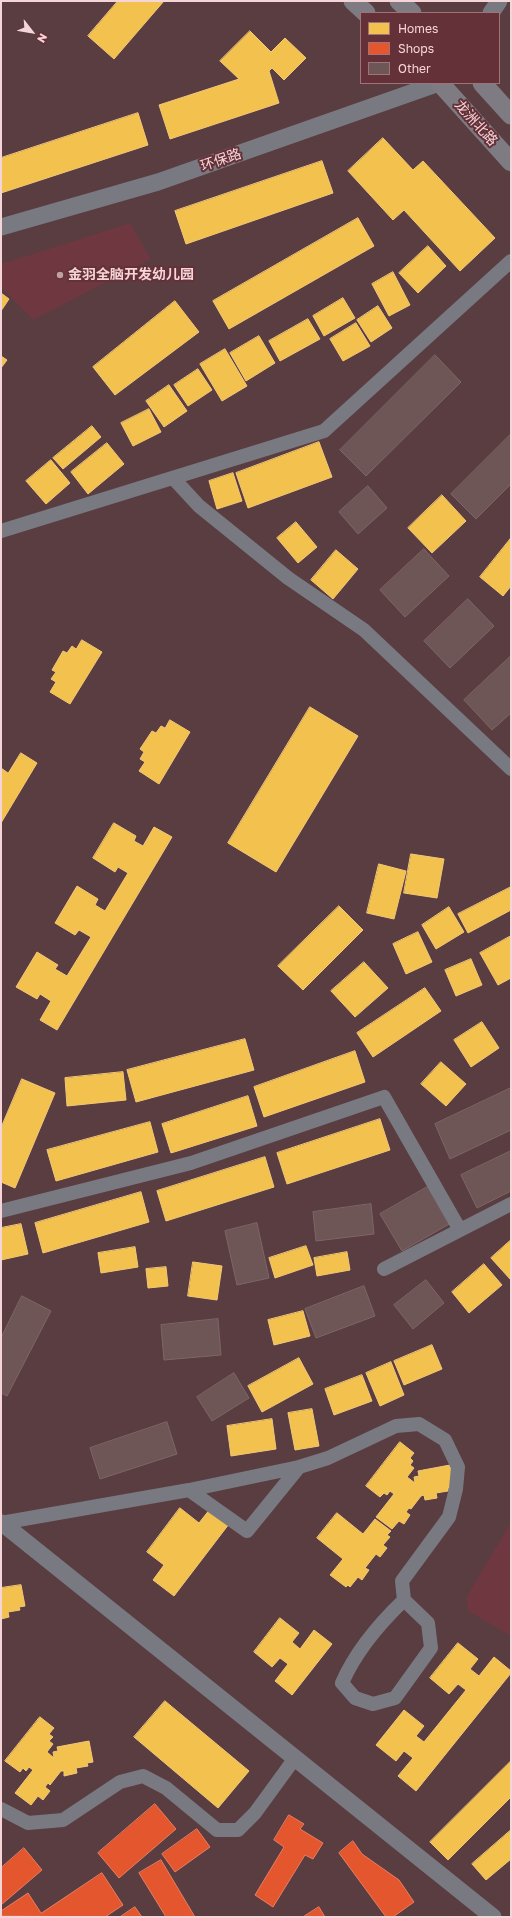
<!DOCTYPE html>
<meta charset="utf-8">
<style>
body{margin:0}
#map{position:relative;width:512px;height:1918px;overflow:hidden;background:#593d41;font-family:"Golos Text",sans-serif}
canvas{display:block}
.frame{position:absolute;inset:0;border:2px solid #f6d5d8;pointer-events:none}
.legend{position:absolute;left:360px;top:12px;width:140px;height:72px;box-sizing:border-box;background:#653139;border:1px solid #9f7379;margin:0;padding:5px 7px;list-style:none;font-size:12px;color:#f6d5d8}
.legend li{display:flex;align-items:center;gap:8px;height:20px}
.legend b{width:20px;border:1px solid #9f7379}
.north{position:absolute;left:12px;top:12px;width:40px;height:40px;-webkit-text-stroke:3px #653139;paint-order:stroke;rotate:121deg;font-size:11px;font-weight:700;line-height:16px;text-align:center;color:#f6d5d8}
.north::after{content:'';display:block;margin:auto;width:14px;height:18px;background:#f6d5d8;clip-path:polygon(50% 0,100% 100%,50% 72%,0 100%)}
</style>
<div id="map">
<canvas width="512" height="1918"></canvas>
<div class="frame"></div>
<ul class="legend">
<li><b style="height:11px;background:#f2c14e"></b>Homes</li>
<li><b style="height:11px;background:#e4572e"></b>Shops</li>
<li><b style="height:11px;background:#6e5656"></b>Other</li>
</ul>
<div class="north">N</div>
</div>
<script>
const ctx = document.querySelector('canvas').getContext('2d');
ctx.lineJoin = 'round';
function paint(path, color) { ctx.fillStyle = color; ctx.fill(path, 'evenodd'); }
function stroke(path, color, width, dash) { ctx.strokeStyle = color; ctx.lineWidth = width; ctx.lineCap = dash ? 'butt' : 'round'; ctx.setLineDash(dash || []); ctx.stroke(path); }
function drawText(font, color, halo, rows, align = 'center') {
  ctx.font = font + ' "Golos Text","Noto Sans SC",sans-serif'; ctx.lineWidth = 4; ctx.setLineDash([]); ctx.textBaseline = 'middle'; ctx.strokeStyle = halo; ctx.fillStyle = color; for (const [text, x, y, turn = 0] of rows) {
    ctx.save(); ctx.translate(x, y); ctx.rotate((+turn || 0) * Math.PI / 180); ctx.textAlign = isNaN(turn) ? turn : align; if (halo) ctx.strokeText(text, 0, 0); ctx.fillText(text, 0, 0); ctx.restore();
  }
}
paint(new Path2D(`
 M130,223L151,259L33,320L1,287V264Z
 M511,1522V1636L468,1611L467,1596Z`), '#6f3740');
const homes = new Path2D(`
 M118,1H164L114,59L88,36Z
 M250,31L271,52L285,38L306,58L284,80L272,68L269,71L279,103L170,139L159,105L239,79L220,61Z
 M138,113L148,145L1,193V158Z
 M383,138L413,170L423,161L495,238L460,271L404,210L393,220L348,171Z
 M322,161L333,193L186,244L175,211Z
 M358,218L374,246L229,329L213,301Z
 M428,246L446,266L418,293L399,273Z
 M393,272L410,305L389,316L372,284Z
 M1,293L9,299L1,311Z
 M343,298L355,318L324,336L313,316Z
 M175,301L199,332L115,395L93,367Z
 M378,306L392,328L371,342L357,320Z
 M308,319L320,339L280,361L269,341Z
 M356,323L370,346L343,361L330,339Z
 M259,336L275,363L246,381L230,353Z
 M225,349L247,386L222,401L200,364Z
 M1,356L7,360L1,368Z
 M198,369L212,390L188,406L174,385Z
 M169,385L187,411L164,427L146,401Z
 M149,409L161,432L133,446L121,423Z
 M92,426L101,437L63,469L53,458Z
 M319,442L332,477L248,508L236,473Z
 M107,443L124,464L88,494L71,472Z
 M51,460L70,483L46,504L26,481Z
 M233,473L242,501L217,509L209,481Z
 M442,495L466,521L432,553L408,528Z
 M296,522L317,547L298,563L277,538Z
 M511,538V586L503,596L480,577Z
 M336,550L358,569L333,599L311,580Z
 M82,640L102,652L70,704L50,692L56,682L51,679L56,672L52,670L63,651L67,653L72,646L76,649Z
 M310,707L358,736L276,872L228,843Z
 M170,720L190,732L159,784L139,771L145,762L140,759L144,752L140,749L152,731L156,733L161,726L165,728Z
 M21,753L37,763L1,823V768L8,773Z
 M114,823L136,836L134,841L143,846L154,827L172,837L57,1030L40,1020L51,1001L40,994L37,999L16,987L37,952L58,965L55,969L67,976L91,937L79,930L75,935L55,923L77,886L98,899L95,905L105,911L128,873L118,867L115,872L93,858Z
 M411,854L444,859L437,898L404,893Z
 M379,864L406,871L394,919L367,913Z
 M511,887V910L468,933L458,914Z
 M339,906L363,930L303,990L278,966Z
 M449,907L464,932L436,949L422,925Z
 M418,932L432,962L406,974L393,944Z
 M511,936V978L498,985L480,953Z
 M471,959L482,985L456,996L445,970Z
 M364,962L388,988L355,1017L331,991Z
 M425,988L441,1011L373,1057L357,1033Z
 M482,1022L499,1048L471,1067L454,1040Z
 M245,1039L254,1070L136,1102L127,1070Z
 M355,1051L365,1082L264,1117L254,1087Z
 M441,1062L466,1084L446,1106L421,1084Z
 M123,1072L126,1100L67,1106L65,1078Z
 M22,1079L55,1093L15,1188L1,1182V1128Z
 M248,1096L257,1126L171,1153L162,1124Z
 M380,1119L390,1150L287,1184L277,1153Z
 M150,1122L158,1152L56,1181L47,1150Z
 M265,1157L274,1187L166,1221L157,1191Z
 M141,1192L149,1222L43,1253L35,1223Z
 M21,1224L28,1254L1,1260V1228Z
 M511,1240V1277L510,1279L491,1258Z
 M306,1246L313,1265L275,1278L269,1258Z
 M135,1247L138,1267L101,1273L98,1253Z
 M347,1252L350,1270L317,1276L314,1258Z
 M193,1262L222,1266L217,1300L188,1296Z
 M484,1264L502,1285L469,1313L452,1292Z
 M166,1267L168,1286L148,1288L146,1269Z
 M303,1311L310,1336L274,1345L268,1320Z
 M432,1345L442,1369L404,1385L394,1361Z
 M299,1358L313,1384L262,1412L248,1386Z
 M391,1362L404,1395L380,1406L366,1373Z
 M362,1375L372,1401L334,1415L325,1389Z
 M312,1409L319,1446L295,1450L288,1413Z
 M272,1419L276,1449L231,1456L227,1426Z
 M400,1442L414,1453L410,1458L413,1461L410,1465L414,1468L407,1477L415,1483L414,1477L419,1476L418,1471L450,1465L454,1487L448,1488V1491L436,1493L437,1498L425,1500L424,1495L421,1496L411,1509L409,1508L406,1512L410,1515L404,1524L399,1521L392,1529L376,1517L394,1494L390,1491L387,1495L384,1493L380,1497L366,1486Z
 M180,1508L199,1523L210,1509L229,1524L174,1596L153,1580L164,1565L147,1552Z
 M337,1513L363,1534L375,1519L391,1531L387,1535L390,1537L383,1545L387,1548L380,1557L376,1554L365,1568L369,1570L362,1580L358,1577L350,1587L348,1585L346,1587L330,1575L343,1559L317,1538Z
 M21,1585L25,1606L19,1607L20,1610L8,1612L9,1617L1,1619V1588Z
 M280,1618L299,1633L292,1642L300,1649L314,1630L332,1644L292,1695L275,1681L288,1664L280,1658L272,1667L254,1652Z
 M458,1643L478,1659L470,1669L479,1676L494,1657L511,1671V1673L416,1791L398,1776L413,1758L404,1751L396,1761L376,1745L404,1710L424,1726L416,1736L424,1742L466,1690L458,1684L449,1694L430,1678Z
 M165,1701L249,1771L218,1808L134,1737Z
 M40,1717L54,1728L49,1734L53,1737L49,1741L53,1744L47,1752L54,1758L53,1752L58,1751L57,1747L89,1741L93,1762L87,1763L88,1766L76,1768L77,1773L64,1776V1771H61L50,1785L48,1783L45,1787L50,1791L43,1800L38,1796L31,1805L15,1793L33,1770L29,1767L26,1771L23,1768L20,1772L5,1761Z
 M511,1761V1797L448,1860L430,1842Z
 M511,1830V1859L486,1880L472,1864Z`);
paint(homes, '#f2c14e');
stroke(homes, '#f3c777', 1);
const shops = new Path2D(`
 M155,1804L176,1829L119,1878L98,1853Z
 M289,1815L304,1824L300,1829L323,1843L313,1859L305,1855L273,1907L255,1895L284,1847L274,1840Z
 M197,1829L210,1847L175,1872L162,1854Z
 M353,1841L362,1854L399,1880L414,1902L393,1917H386L339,1853Z
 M24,1848L42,1870L1,1905V1868Z
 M161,1860L195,1917H166L139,1873Z
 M102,1873L123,1905L105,1917L1,1916V1911L28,1893L41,1913Z
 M135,1907L142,1917H120Z
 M319,1907L325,1917H303Z`);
paint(shops, '#e4572e');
stroke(shops, '#e97d61', 1);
const building = new Path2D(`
 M435,355L461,382L366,476L340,450Z
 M511,434V484L476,519L451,494Z
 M368,486L387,508L358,534L339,512Z
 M424,549L449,576L405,617L380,590Z
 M468,599L494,626L450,668L424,641Z
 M511,656V713L492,730L464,700Z
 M511,1088V1130L450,1159L435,1124Z
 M511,1151V1191L477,1208L461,1175Z
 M429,1186L451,1223L402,1251L380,1214Z
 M371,1204L374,1234L316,1241L313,1212Z
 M257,1223L269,1278L237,1285L225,1231Z
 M426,1280L444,1303L413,1329L394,1305Z
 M364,1286L375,1316L316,1338L305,1309Z
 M22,1296L51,1311L7,1396L1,1393V1338Z
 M218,1319L221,1355L164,1360L161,1325Z
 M234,1373L249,1398L212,1421L197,1397Z
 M167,1422L177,1454L100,1479L90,1448Z`);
paint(building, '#6e5656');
stroke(building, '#7e6666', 1);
stroke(new Path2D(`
 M174,479L199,506L288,578L364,630L511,769
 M1,531L324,431L511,261
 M1,1211L191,1163L384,1097L460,1230
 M384,1269L511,1204
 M189,1490L299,1467
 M1,1523L189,1490L247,1531L299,1467L328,1458L396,1426L419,1424L445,1440L458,1467L456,1489L449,1517L402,1581L404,1600L428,1623L431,1648L395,1698L373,1704L355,1698L342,1683C355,1653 380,1623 404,1600
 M1,1809L28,1823L63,1820L120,1782L143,1776L166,1788L217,1830H238L255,1813L295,1758`), '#797a81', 14);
stroke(new Path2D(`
 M491,13L499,1
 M1,227L158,182L439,83
 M2,1523L493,1917`), '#797a81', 17);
stroke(new Path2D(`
 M353,1L366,13
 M399,1L412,13
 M440,83L511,162
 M482,83L511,115`), '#7e7b82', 19);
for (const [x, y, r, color] of [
 [60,275,4,"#bfa0a3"]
]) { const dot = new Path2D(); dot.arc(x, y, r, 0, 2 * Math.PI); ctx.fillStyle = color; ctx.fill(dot); stroke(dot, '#653139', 1.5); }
drawText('14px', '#f6d5d8', '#653139', [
 ["龙洲北路",476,123,48],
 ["环保路",221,160,-19]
]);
drawText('bold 14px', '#f6d5d8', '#653139', [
 ["金羽全脑开发幼儿园",68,275]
], 'left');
</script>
